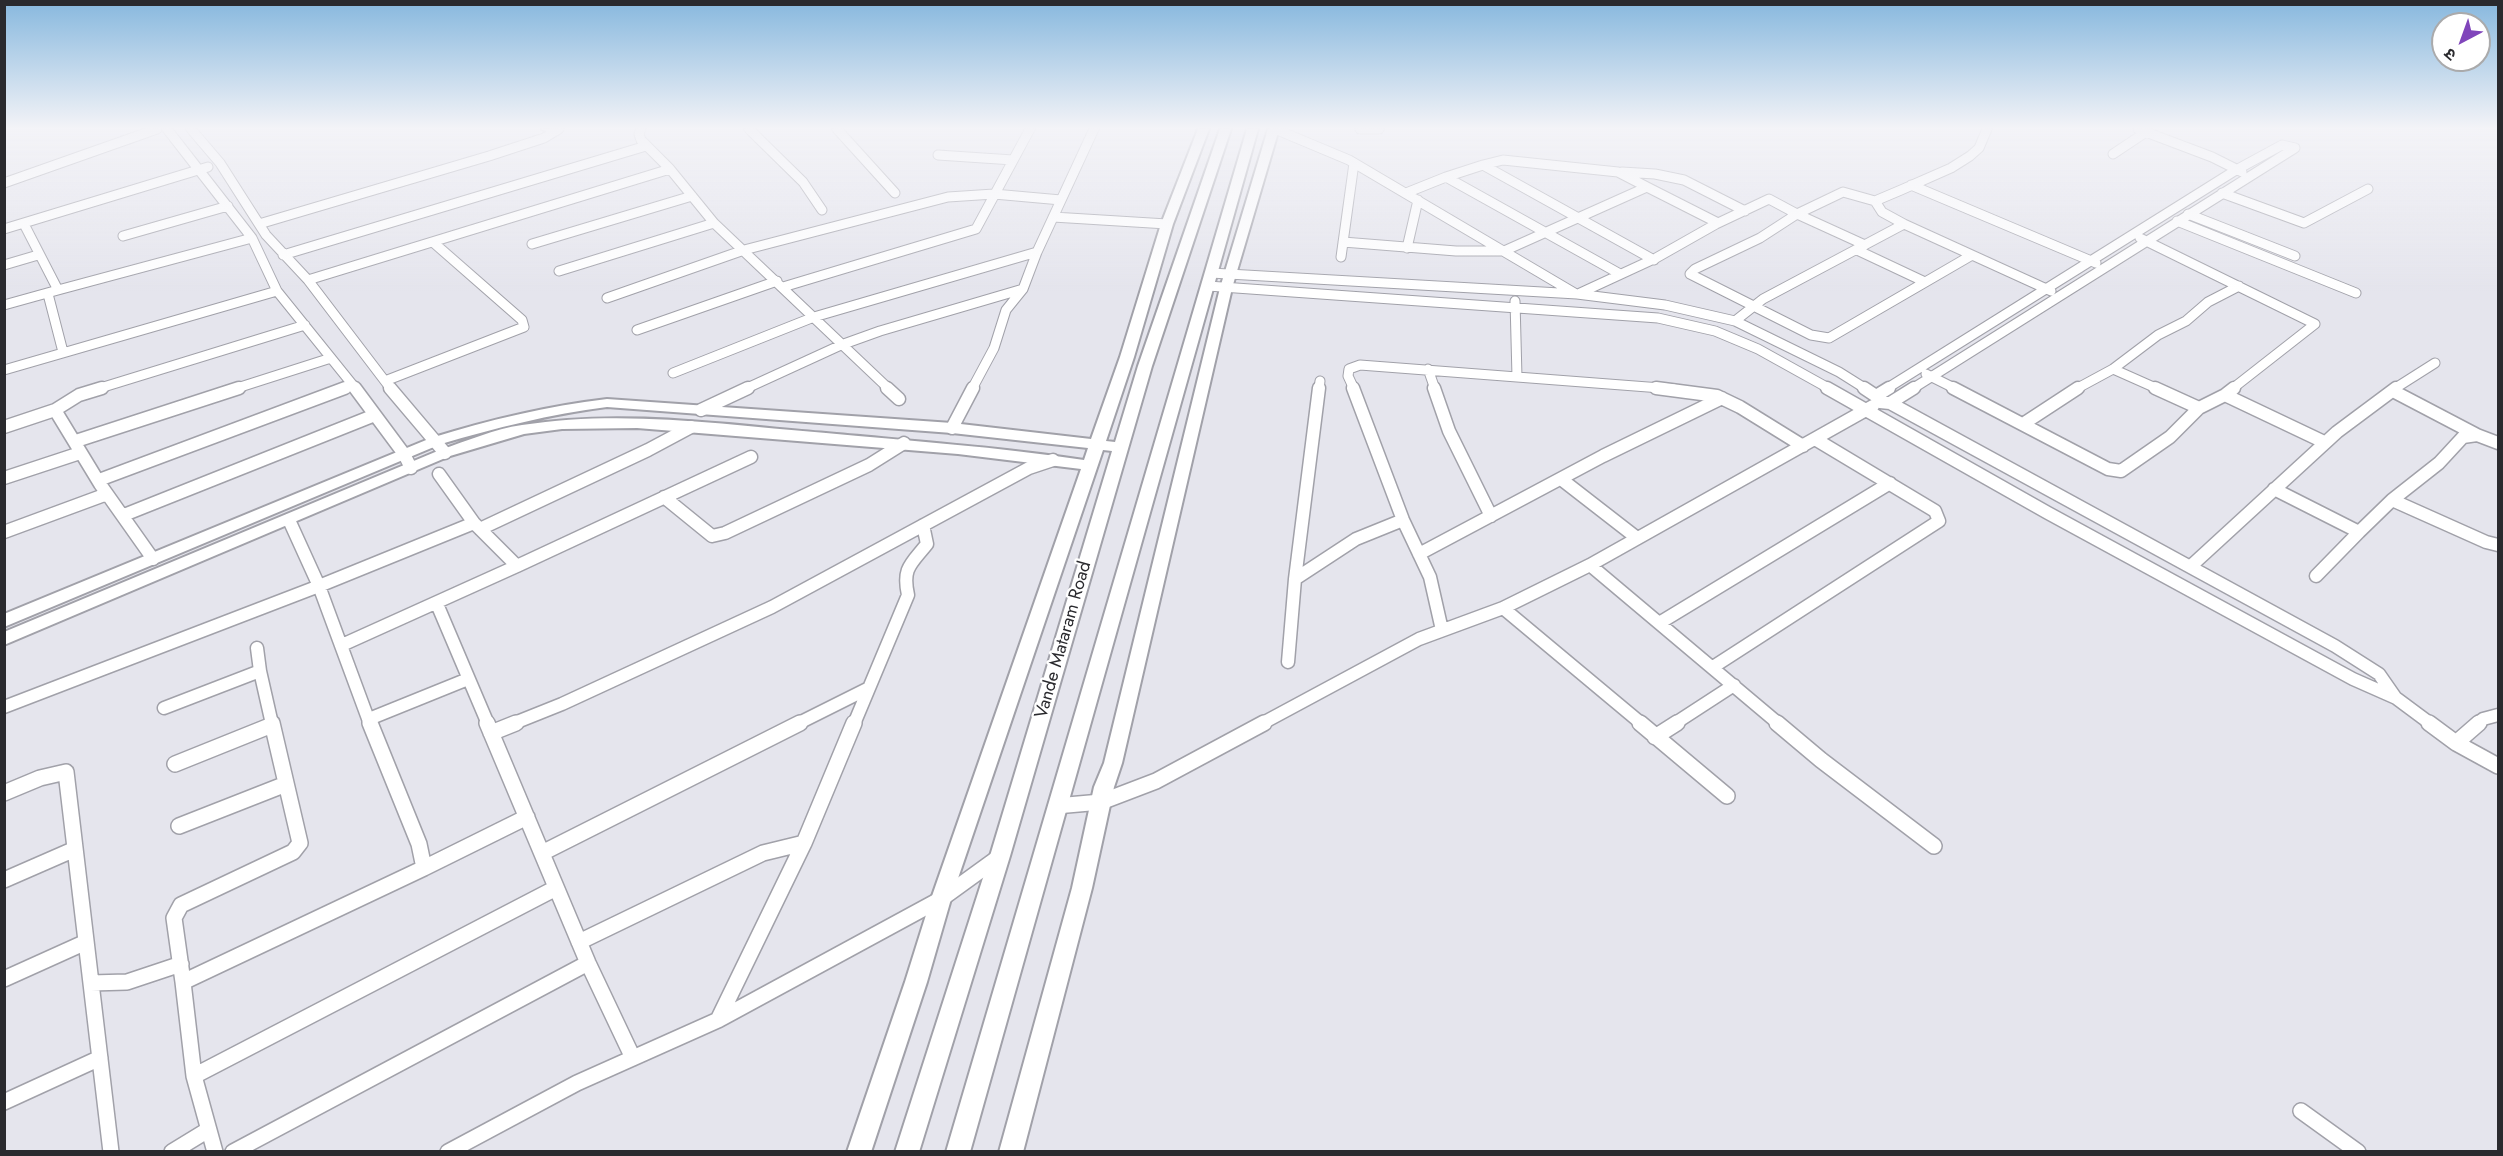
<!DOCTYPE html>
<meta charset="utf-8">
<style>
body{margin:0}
#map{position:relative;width:2503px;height:1156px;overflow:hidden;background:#e5e5ed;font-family:Jost,"Noto Sans Devanagari",sans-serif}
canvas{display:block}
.frame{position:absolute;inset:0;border:6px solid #2a2a2e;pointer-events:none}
.north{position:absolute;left:2431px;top:12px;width:60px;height:60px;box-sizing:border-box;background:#fff;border:2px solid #aaaaab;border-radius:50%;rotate:221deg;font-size:16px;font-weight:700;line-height:24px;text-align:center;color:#2a2a2e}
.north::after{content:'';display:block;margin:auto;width:21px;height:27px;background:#8045bb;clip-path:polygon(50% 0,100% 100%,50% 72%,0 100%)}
</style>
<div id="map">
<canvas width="2503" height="1156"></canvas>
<div class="frame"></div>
<div class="north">उ</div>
</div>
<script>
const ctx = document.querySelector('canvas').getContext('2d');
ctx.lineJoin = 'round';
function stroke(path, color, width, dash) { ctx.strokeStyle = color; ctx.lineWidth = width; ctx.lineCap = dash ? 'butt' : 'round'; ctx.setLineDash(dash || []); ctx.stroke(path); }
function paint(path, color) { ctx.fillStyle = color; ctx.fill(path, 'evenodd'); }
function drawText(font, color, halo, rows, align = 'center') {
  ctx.font = font + ' Jost,sans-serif'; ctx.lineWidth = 4.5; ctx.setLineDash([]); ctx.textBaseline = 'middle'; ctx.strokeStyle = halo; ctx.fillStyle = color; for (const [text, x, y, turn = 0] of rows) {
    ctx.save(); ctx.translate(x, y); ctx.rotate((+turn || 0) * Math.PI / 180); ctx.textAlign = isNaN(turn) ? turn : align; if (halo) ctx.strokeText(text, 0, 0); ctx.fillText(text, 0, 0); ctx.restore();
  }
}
const streetFar2 = new Path2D(`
 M167,129L252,238L277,291L356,389
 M191,129L220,163L266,235L308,280L391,389
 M641,129L639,134L641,140L670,169L714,223L889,389
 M749,129L803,182L822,210
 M837,129L895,193
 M1275,129L1349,160L1576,294
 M1360,129H1379
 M2138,129L2212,157L2242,172
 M2113,154L2146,132
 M938,155L1013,160
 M1483,165L1503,160L1618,172L1647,187
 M1622,172L1655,174L1684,180L1745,211
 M1446,177L1483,165L1654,260
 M4,183L157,129
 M1911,185L2096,263
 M1406,193L1446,177L1620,274
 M2222,193L2304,223L2368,189
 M2188,214L2295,256
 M1053,217L1167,224
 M2177,221L2356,293
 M259,224L489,156L544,138L559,129
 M1904,224L2051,291
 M4,229L208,167
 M123,236L228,206
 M2140,238L2315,324L2232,389
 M1343,242L1456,251H1504L1647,187L1718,223
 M532,244L692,196
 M1865,245L1797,214L1760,238L1695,269L1690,274L1811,335L1829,338L1972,255
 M1407,248L1418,200
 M1857,250L1925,282
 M283,255L646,146
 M1341,257L1354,163
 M4,265L38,255
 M559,271L714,223
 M1211,273L1577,294L1665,305L1735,321L1839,372L1866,389
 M308,280L670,169
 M1208,286L1658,318L1715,331L1758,349L1830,389
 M783,287L976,229L1030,129
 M58,290L252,238
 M48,294L63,352
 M1578,294L1656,258L1716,224L1769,199L1797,214L1843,192L1875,201L1901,190L1951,168L1970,156L1979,148L1987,129
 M607,298L744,250L948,197L994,194L1061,200
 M1515,301L1517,377
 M4,305L58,290L24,224
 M1735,321L1763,299L1904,224L1882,212L1875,201
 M637,330L777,281
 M1428,369L1435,389
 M2113,369L2158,389
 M4,370L277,291
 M673,373L814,317L1037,252
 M1926,374L1956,389
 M385,381L524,327L522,320L434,243
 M97,389L305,325
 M234,389L331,358
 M341,389L353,385
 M745,389L841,345L880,331L1023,289
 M972,389L994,348L1006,310L1023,289L1037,252L1094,129
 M1319,389L1320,381
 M1354,389L1348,376L1349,369L1360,365L1674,389
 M1886,389L2236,170L2282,145L2295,148
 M1912,389L2295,148
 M2076,389L2113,369L2158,335L2186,321L2208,302L2239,286
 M2394,389L2435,363`);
const streetFar1 = new Path2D(`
 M102,388L79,395L55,410L100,484L153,559
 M355,388L404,454L411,468
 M390,388L445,453
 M887,388L899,399
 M1353,388L1403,520L1430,577L1442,630
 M1434,388L1449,431L1491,516
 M1656,388L1717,396L1740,407L1803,446
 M1827,388L2048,513L2353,679L2396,698L2431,724
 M1864,388L1876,396L1880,402L1890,403L2335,646L2379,674L2395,697
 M1953,388L2108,469L2121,471L2170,437L2199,408L2225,395
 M2155,388L2199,408
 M2234,388L2225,395L2324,442
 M2393,391L2477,435
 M1876,396L1889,388
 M1890,403L1914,388
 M701,410L748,388
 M2023,424L2078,388
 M4,427L55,410
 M952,428L973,388
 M76,441L239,388
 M4,478L80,453
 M1561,479L1637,538
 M99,480L345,388
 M2274,489L2359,532L2392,500L2439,463L2463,437L2477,435L2498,443
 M664,497L712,536L725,533L869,465L904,443
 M2392,500L2486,542L2498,545
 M124,515L375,415
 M480,529L648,450L691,427
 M4,532L107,494
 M1419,554L1603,456L1722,398
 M1590,565L1779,724
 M517,566L751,457
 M2191,566L2337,432L2396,388
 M2316,576L2359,532
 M1295,579L1356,539L1403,520
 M437,604L488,724
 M1503,608L1642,724
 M1661,622L1890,483
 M342,645L517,566L474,523
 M257,648L260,671
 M1288,662L1295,579L1319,388
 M1713,667L1939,521L1935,511L1815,439
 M4,707L319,586L289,520
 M164,708L260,671L272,724
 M369,719L468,679
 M370,724L319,586L474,523L439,474
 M512,724L562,704L772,607L1029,468L1053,460
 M797,724L869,688
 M854,724L908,595C902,568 911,564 927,544L923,525
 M1261,724L1419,639L1503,608L1590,565L1873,406
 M1674,724L1734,685
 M2477,724L2483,719L2498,715`);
const street = new Path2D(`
 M487,723L588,963L633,1058
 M1640,723L1727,796
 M1777,723L1821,760L1934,846
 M2429,723L2456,743L2498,766
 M491,733L516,723
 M1655,737L1677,723
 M2456,743L2479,723
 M175,764L272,725
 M4,793L40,778L66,772L111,1152
 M1056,806L1101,802L1156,781L1264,723
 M179,826L286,784
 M542,853L800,723
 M424,868L527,817
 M4,880L75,849
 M579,942L763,853L804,843
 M4,979L86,942
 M183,982L174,918L181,905L293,852L300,843L272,723
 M91,983L127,982L181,964
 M718,1020L804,843L854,723
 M194,1076L556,888
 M4,1102L100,1058
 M2301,1111L2358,1152
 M172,1152L208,1130
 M215,1152L194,1076L183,982L424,868L419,844L370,723
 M233,1152L588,963
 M448,1152L577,1083L718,1020L941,899L999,857`);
const secondary = new Path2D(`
 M542,129H553L548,132Z
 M1198,129H1209L1173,224L1134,357L1106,441L1115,442L1138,366L1220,129H1231L1152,366L1010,856L919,1152H895L990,856L1112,451L1103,450L951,899L927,982L871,1152H847L905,982L931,899L1081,469L958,454L637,428L562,429L524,434L450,456L4,645V632L440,450C467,441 494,429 522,425C623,409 726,425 826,433C912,441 998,447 1084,460L1088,448L952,433L607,407C550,414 496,428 441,444L4,627V614L431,438C489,420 547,406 607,399L952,423L1091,439L1120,357L1161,224Z
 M1247,129H1258L970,1152H946Z
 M1268,129H1279L1232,288L1122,763L1114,787L1092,888L1023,1152H999L1072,888L1094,787L1104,763L1220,288Z`);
stroke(streetFar2, '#a1a1a9', 11);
stroke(streetFar1, '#a1a1a9', 15);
stroke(street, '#a1a1a9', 18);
stroke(secondary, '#a1a1a9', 4);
stroke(streetFar2, '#fff', 9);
stroke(streetFar1, '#fff', 12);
stroke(street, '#fff', 15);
paint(secondary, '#fff');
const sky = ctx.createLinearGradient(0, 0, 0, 291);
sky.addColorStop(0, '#87b8de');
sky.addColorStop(0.44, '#f3f3f7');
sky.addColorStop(1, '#f3f3f700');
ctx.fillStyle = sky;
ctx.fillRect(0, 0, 2503, 291);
drawText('18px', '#2a2a2e', '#fff', [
 ["Vande Mataram Road",1064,640,-74]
]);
</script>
